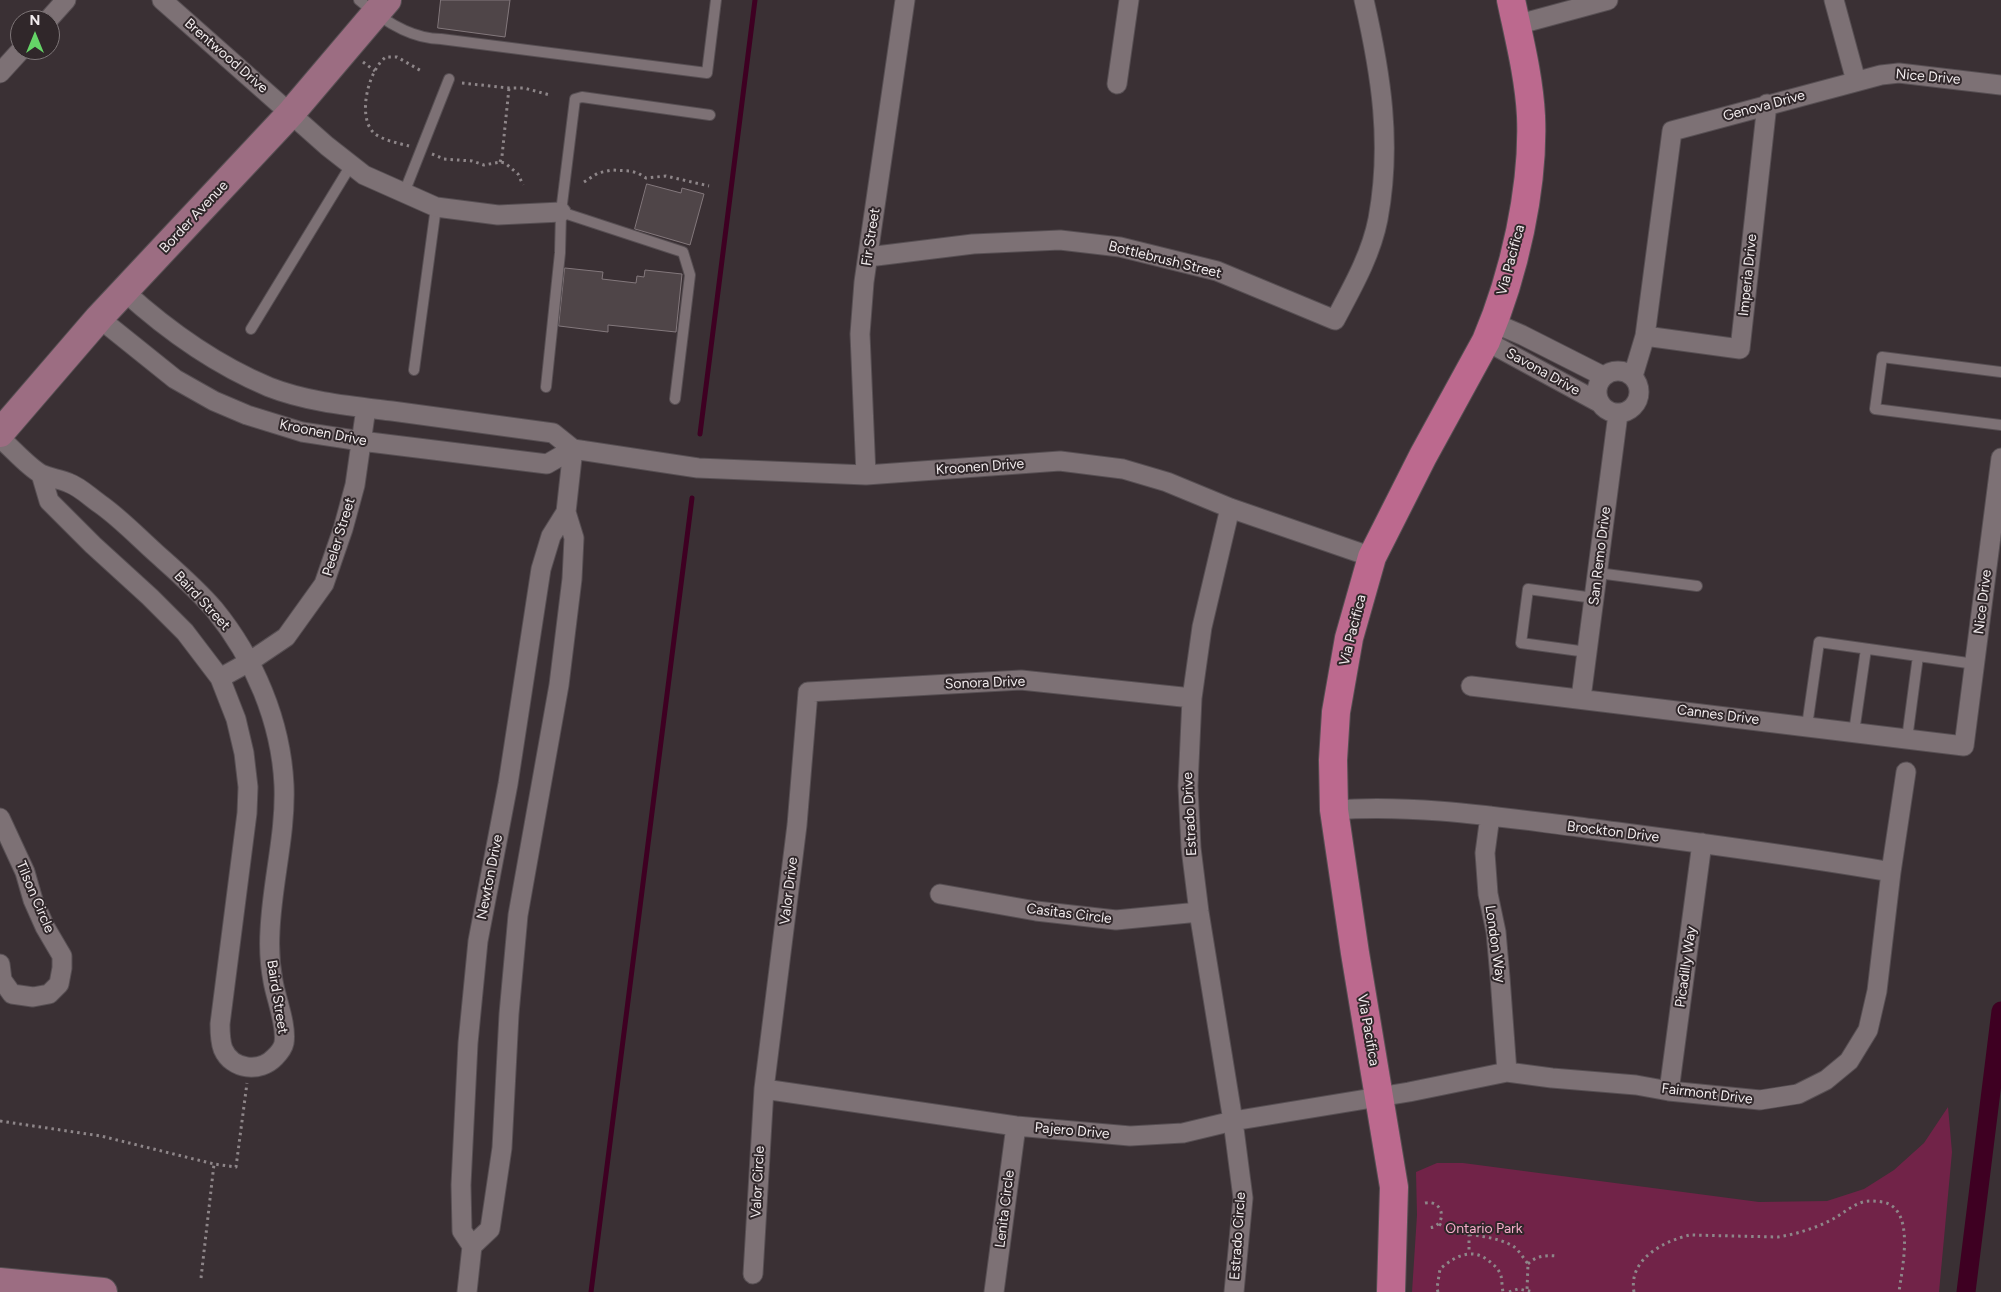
<!DOCTYPE html>
<style>
body{margin:0}
#map{position:relative;width:2001px;height:1292px;overflow:hidden;background:#3a3034;font-family:Figtree,sans-serif}
canvas{display:block}
.north{position:absolute;left:10px;top:10px;width:50px;height:50px;box-sizing:border-box;background:#30272a;border:1px solid #7e7678;border-radius:50%;rotate:0deg;font-size:14px;font-weight:700;line-height:20px;text-align:center;color:#f2ecee}
.north::after{content:'';display:block;margin:auto;width:18px;height:22px;background:#65d467;clip-path:polygon(50% 0,100% 100%,50% 72%,0 100%)}
</style>
<div id="map">
<canvas width="2001" height="1292"></canvas>
<div class="north">N</div>
</div>
<script>
const ctx = document.querySelector('canvas').getContext('2d');
ctx.lineJoin = 'round';
function paint(path, color) { ctx.fillStyle = color; ctx.fill(path, 'evenodd'); }
function stroke(path, color, width, dash) { ctx.strokeStyle = color; ctx.lineWidth = width; ctx.lineCap = dash ? 'butt' : 'round'; ctx.setLineDash(dash || []); ctx.stroke(path); }
function drawText(font, color, halo, rows, align = 'center') {
  ctx.font = font + ' Figtree,sans-serif'; ctx.lineWidth = 4; ctx.setLineDash([]); ctx.textBaseline = 'middle'; ctx.strokeStyle = halo; ctx.fillStyle = color; for (const [text, x, y, turn = 0] of rows) {
    ctx.save(); ctx.translate(x, y); ctx.rotate((+turn || 0) * Math.PI / 180); ctx.textAlign = isNaN(turn) ? turn : align; if (halo) ctx.strokeText(text, 0, 0); ctx.fillText(text, 0, 0); ctx.restore();
  }
}
paint(new Path2D(`
 M1948,1107L1952,1152L1939,1292H1412L1417,1215L1416,1172L1437,1163H1463L1759,1202L1827,1201L1864,1189L1894,1170L1924,1143Z`), '#712348');
stroke(new Path2D(`
 M700,434L755,0
 M591,1292L692,498`), '#3e0022', 5);
stroke(new Path2D(`
 M1966,1292L2001,1011`), '#3e0022', 19);
const building = new Path2D(`
 M441,0H510L505,37L438,28Z
 M647,184L681,193L682,188L704,194L690,245L635,229Z
 M565,268L603,272L602,279L636,283L637,276L644,277L645,270L682,274L676,332L608,325V332L559,326Z`);
paint(building, '#4f4548');
stroke(building, '#83787c', 1);
const lane = new Path2D(`
 M359,0C381,19 411,39 441,39L707,73L716,0
 M404,193L449,79
 M561,212L683,252L690,275L675,399
 M251,329L351,165
 M414,370L436,207
 M2001,372L1882,357L1875,409L2001,425
 M546,387L560,253L561,212L575,99L582,97L710,115
 M1598,573L1697,586
 M1587,652L1521,643L1528,589L1594,598
 M1807,726L1819,642L1975,664
 M1854,732L1866,649
 M1907,739L1918,656`);
const street = new Path2D(`
 M162,0L327,146L364,175L436,207L498,215L561,212
 M1834,0L1856,81
 M48,20L66,0
 M1516,25L1608,0
 M0,73L21,50
 M1117,84L1129,0
 M868,257L973,244L1060,240L1120,247L1217,271L1335,320C1352,288 1371,255 1378,219C1392,143 1381,74 1364,0
 M124,291C168,331 214,364 269,387C307,402 351,406 392,411C446,418 499,426 553,433L573,449L698,468L866,475L1060,461L1123,469L1167,482L1230,508L1372,557
 M99,318L175,379L214,401L247,415L302,432L361,441L547,464L573,449
 M1494,323L1522,335L1603,376
 M1645,336L1740,349L1767,104
 M1486,341L1600,403
 M1597 392a21 21 0 1 1 42 0a21 21 0 1 1-42 0Z
 M1633,376L1645,336L1672,131L1881,75L1899,73L2001,85
 M0,438C12,448 27,466 41,474C49,478 60,479 69,483C80,487 90,497 100,504C120,518 138,537 157,554C176,571 197,589 214,609C254,658 281,721 284,785C286,834 272,882 270,931C269,948 270,965 273,981C276,999 287,1025 284,1043C283,1048 279,1053 275,1057C260,1073 232,1070 223,1049C220,1041 220,1033 220,1024L247,813L248,787L244,753L236,719L220,678L185,632L150,597L93,545L49,501L41,474
 M866,475L860,334L864,282L905,0
 M1230,508L1202,627L1192,698L1188,786L1191,848L1199,912L1233,1121L1243,1198L1234,1292
 M220,678L249,662L286,637L324,584L343,529L355,485L366,408
 M1471,686L1964,746L2001,458
 M1581,698L1618,414
 M1334,810C1416,804 1498,817 1579,827C1684,841 1788,854 1891,872
 M1490,816L1485,853L1488,894L1496,932L1500,977L1507,1072
 M0,818L25,872L33,900L45,927L62,956V968L59,984L49,994L33,997L12,994L2,980L0,964
 M940,894L1036,911L1116,920L1199,912
 M764,1089L1016,1126L1130,1136L1183,1133L1233,1121L1409,1092L1507,1072L1552,1078L1636,1085L1669,1091L1760,1100L1798,1094L1826,1080L1849,1061L1868,1030L1877,991L1891,872L1906,772
 M1669,1091L1702,843
 M472,1246L462,1231L461,1185L468,1043L478,941L508,784L541,569L551,536L566,512
 M753,1274L764,1089L797,825L808,692L1021,680L1192,698
 M467,1292L472,1246L490,1229L502,1148L509,1014L518,915L559,685L572,579L574,538L566,512L573,449
 M994,1292L1016,1126`);
const secondary = new Path2D(`
 M0,433L99,318L291,113L387,0
 M0,1282L103,1292`);
const primary = new Path2D(`
 M1391,1292L1394,1187L1355,953L1334,810L1333,760L1336,712L1349,638L1372,557L1423,456L1486,341C1514,275 1534,188 1531,116C1529,77 1519,38 1511,0`);
stroke(lane, '#574f53', 12);
stroke(street, '#574f53', 21);
stroke(secondary, '#574f53', 30);
stroke(primary, '#574f53', 30);
stroke(new Path2D(`
 M363,62L375,71
 M462,83L509,88H524L550,95
 M409,146C398,143 381,140 373,132C357,115 369,69 386,57H397L423,72
 M432,154L444,159L472,161L484,165L500,162L505,163L518,174L523,185
 M500,162L502,156L509,88
 M584,182L598,173L612,170L630,171L638,173L646,178L666,176L709,186
 M0,1121L101,1136L214,1164
 M1425,1203C1445,1199 1448,1228 1427,1228
 M1439,1224C1463,1238 1490,1233 1513,1246C1519,1250 1524,1259 1528,1264L1527,1290
 M1469,1234V1253
 M1528,1264C1536,1256 1545,1255 1556,1256
 M201,1278L214,1164L236,1167L247,1083
 M1438,1292L1437,1288L1440,1269C1455,1256 1472,1247 1489,1261C1494,1265 1499,1269 1501,1276C1502,1281 1502,1287 1503,1292
 M1509,1292L1518,1289L1534,1292
 M1634,1292C1628,1259 1664,1241 1690,1235L1778,1237C1797,1234 1816,1228 1833,1219C1842,1214 1850,1207 1860,1203C1867,1200 1875,1201 1883,1202C1916,1209 1902,1268 1899,1292`), '#8e8689', 3, [2.5, 4]);
stroke(lane, '#7d7175', 10);
stroke(street, '#7d7175', 19);
stroke(secondary, '#9c6d82', 28);
stroke(primary, '#bc698e', 28);
drawText('14px', '#f2ecee', '#30272a', [
 ["Brentwood Drive",226,56,41],
 ["Nice Drive",1928,77,5],
 ["Genova Drive",1764,106,-15],
 ["Border Avenue",194,217,-47],
 ["Fir Street",871,237,-81],
 ["Bottlebrush Street",1165,260,14],
 ["Via Pacifica",1511,260,-75],
 ["Imperia Drive",1748,275,-84],
 ["Savona Drive",1543,372,29],
 ["Kroonen Drive",323,433,11],
 ["Kroonen Drive",980,467,-4],
 ["Peeler Street",339,537,-73],
 ["San Remo Drive",1600,556,-83],
 ["Baird Street",202,601,47],
 ["Nice Drive",1983,602,-83],
 ["Via Pacifica",1353,630,-76],
 ["Sonora Drive",985,683,-2],
 ["Cannes Drive",1718,715,7],
 ["Estrado Drive",1190,814,-93],
 ["Brockton Drive",1613,832,7],
 ["Newton Drive",490,877,-79],
 ["Valor Drive",789,891,-83],
 ["Tilson Circle",35,897,67],
 ["Casitas Circle",1069,914,7],
 ["London Way",1495,944,82],
 ["Picadilly Way",1686,967,-82],
 ["Baird Street",277,997,81],
 ["Via Pacifica",1368,1030,80],
 ["Fairmont Drive",1707,1094,7],
 ["Pajero Drive",1072,1131,5],
 ["Valor Circle",758,1182,-87],
 ["Lenita Circle",1005,1209,-83],
 ["Estrado Circle",1238,1236,-86]
]);
drawText('14px', '#f6adca', '#30272a', [
 ["Ontario Park",1484,1229]
]);
</script>
